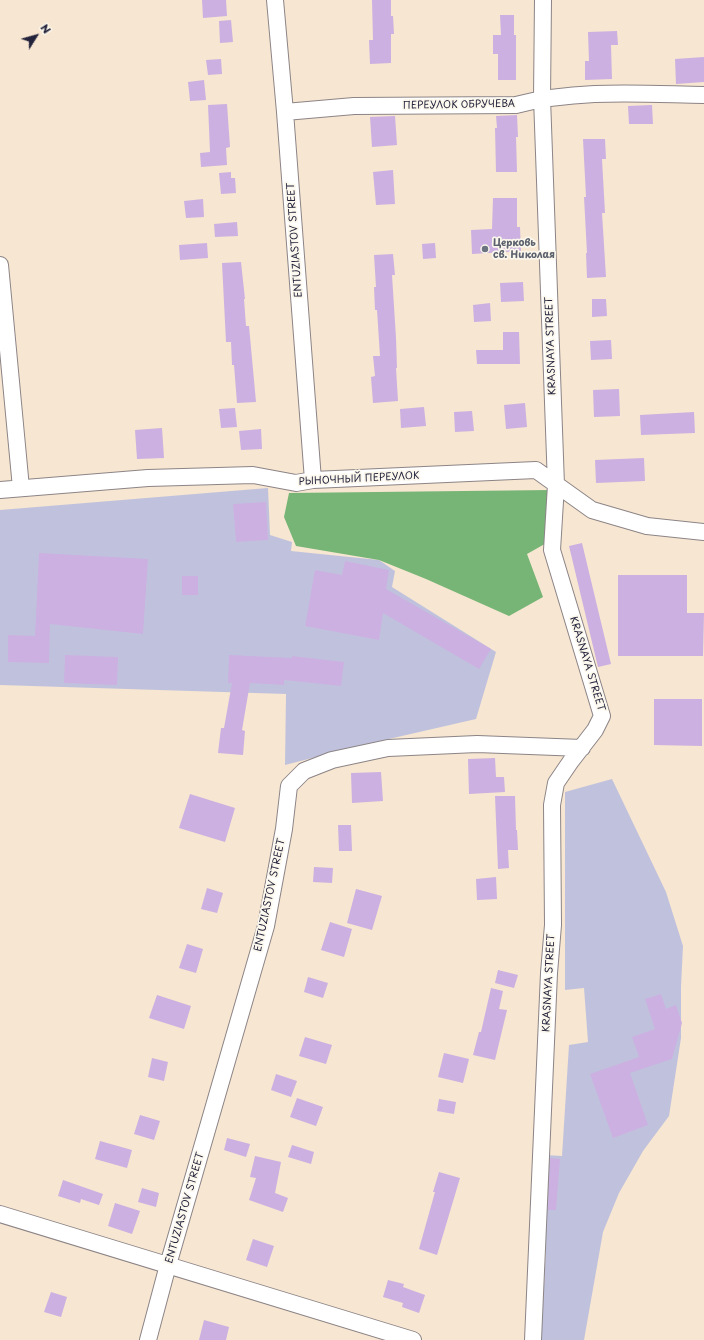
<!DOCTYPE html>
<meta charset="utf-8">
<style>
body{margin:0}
#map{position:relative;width:704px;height:1340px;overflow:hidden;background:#f7e6d1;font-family:"Playpen Sans",sans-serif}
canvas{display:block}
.north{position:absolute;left:16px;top:16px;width:40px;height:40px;-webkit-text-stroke:3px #fbf7ec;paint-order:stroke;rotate:53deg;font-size:11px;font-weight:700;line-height:16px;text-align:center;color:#22223b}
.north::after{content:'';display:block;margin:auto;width:14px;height:18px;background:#22223b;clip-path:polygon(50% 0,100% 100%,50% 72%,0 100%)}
</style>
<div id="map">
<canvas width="704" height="1340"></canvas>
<div class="north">N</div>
</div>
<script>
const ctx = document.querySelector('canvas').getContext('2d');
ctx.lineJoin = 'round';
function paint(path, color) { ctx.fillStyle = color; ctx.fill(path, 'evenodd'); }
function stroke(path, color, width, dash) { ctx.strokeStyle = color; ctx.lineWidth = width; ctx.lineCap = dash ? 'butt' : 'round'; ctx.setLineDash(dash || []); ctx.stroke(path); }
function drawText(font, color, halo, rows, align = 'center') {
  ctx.font = font + ' "Playpen Sans",sans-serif'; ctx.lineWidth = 3.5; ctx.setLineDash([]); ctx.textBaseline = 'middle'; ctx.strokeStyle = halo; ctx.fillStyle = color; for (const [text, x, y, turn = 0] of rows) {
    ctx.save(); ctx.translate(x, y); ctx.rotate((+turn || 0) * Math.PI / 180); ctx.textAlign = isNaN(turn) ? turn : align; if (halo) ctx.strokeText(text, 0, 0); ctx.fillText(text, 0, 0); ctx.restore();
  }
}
paint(new Path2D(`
 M268,488L270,535L292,542L291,551L379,560L395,571L392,587L496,652L476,719L367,744L285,765L286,694L0,685V510Z
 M612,779L666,892L683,946L681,987V1038L669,1116L643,1151L619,1193L603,1232L584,1340H541L546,1249L542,1210L546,1155L562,1156L569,1045L588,1042L584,988L565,990V792Z`), '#c0c2dd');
paint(new Path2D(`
 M551,490L550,541L527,554L543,597L509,616L426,579L379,560L296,546L284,517L289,493Z`), '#76b576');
paint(new Path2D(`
 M202,0H226L227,16L203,18Z
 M372,0H391V16H393L394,34H391V63L370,64L369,40H373Z
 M500,15H514V35H516V80H498V54H493V35H501Z
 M231,20L233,42L220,43L219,21Z
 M617,31L618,45H611L612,79L585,80V61H589L588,32Z
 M704,57V82L676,84L675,59Z
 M221,59L222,74L208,75L206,60Z
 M204,80L206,100L190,101L188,82Z
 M227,104L230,147L226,148L227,165L201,167L200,153L210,152L208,105Z
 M652,105L653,124H629L628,106Z
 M517,115L518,137H516L517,172H496L495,128H497L496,116Z
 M395,116L397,145L372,147L370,117Z
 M583,139H605L606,159H602L605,213H602L606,277L587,278L586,253H587L584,197H586Z
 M393,170L395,204L376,205L373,172Z
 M231,172V178H235L236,193L221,194L219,173Z
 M493,198H517V227H520L521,251L472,254L471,230L492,229Z
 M203,199L204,217L186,218L184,201Z
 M237,222L238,236L215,237L214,224Z
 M207,243L208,258L180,260L179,245Z
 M435,243L436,258L423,259L422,244Z
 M393,254L395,275H392L396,338L397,368H396L398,401L373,403L371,377L375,376L373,356H380L377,310H375L374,287H376L374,255Z
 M241,262L245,299H244L246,326H249L256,402L237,403L234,365H232L231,342H226L222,263Z
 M523,282L524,301L501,302L500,283Z
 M592,299H606L607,316L592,317Z
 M490,303L491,321L474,322L473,305Z
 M503,332H519L520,364H477L476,350H503Z
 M611,340L612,359L591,360L590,341Z
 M619,389L620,416L594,417L593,390Z
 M525,403L527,427L506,429L504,405Z
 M424,407L426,426L401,428L400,409Z
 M235,408L237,427L221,428L219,409Z
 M472,411L474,431L455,432L454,412Z
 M694,412L695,433L641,435L640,415Z
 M162,428L164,458L137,459L135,430Z
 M261,429L262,449L241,450L239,431Z
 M644,458L645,481L596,483L595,460Z
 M266,502L268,540L236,542L233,504Z
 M582,543L611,664L598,667L569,546Z
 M39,553L148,559L143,634L50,624L49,663L8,662V635L35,636Z
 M345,561L389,570L386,589L491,649L479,669L383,613L379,640L305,626L315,570L342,575Z
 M618,575H687V613H704L703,656H618Z
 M182,576H198V595H182Z
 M65,655L118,657L117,685L64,683Z
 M229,655L292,658V656L344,662L341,686L284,680V685L250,683L242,730L245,731L243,755L218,753L221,728H224L232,683H228Z
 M654,699H702V746L654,745Z
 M495,758L496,777H504L505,792L469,794L468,759Z
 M381,772L383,801L352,803L351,773Z
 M190,794L235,808L225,842L179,828Z
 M495,796H515L516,830H517L518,850H508L509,868L498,869Z
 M338,825H351L352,851H339Z
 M314,867L333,868L332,883L313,882Z
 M496,877L497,899L477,900L476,879Z
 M207,888L223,893L217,913L201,909Z
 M356,889L382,896L372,930L347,923Z
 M330,922L352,929L344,957L321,950Z
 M187,944L203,949L196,973L179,968Z
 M498,970L518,975L514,988L495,983Z
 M308,977L328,983L323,998L304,992Z
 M491,988L503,991L499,1009L507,1010L495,1060L473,1055L479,1032H481Z
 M661,994L666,1009L676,1005L682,1023L672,1059L630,1073L648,1125L613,1138L590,1074L639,1057L632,1037L655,1029L645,999Z
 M157,995L191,1006L184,1029L149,1018Z
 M305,1037L332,1045L326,1064L299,1056Z
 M444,1053L469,1059L463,1083L438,1077Z
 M152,1058L168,1062L164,1081L148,1077Z
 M276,1074L297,1081L291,1097L271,1090Z
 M297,1098L323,1107L316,1126L290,1117Z
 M439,1099L456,1102L454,1114L437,1111Z
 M140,1115L160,1121L154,1140L134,1134Z
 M227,1138L250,1144L246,1157L224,1150Z
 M100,1141L132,1150L127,1168L95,1159Z
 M292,1145L314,1152L311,1164L288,1157Z
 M255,1156L281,1162L275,1193L288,1198L283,1212L249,1200L256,1178L250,1177Z
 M550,1158L560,1159L556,1210H548Z
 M439,1172L460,1178L437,1255L419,1249L435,1192H433Z
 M63,1180L103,1194L99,1205L81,1199L80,1203L58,1196Z
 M142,1188L159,1193L156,1207L138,1202Z
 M115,1203L140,1211L132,1234L108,1226Z
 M253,1239L274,1246L267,1267L246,1260Z
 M388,1280L404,1284L403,1287L425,1295L419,1313L402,1307L403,1303L383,1297Z
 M51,1292L67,1297L61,1317L44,1312Z
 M204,1320L229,1327L226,1340H199Z`), '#ccb0e1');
const street = new Path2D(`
 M275,0L285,112L313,480
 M285,112L354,106L516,105C578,89 641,94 704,95
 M0,265L21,488
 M0,490L148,478L253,475L296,483L313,480L536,470L592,510L647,526L704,532
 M0,1214L413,1340
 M148,1340L168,1265L266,926L284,829L289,786L304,771L332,760L388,748L477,744L582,748
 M533,1340L549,973L553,925L552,805L556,783L571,761L595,730L602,716L552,550L556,485L542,98L543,0`);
stroke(street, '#8c8486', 18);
stroke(street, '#fff', 16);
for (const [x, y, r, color] of [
 [485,249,4,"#6b7280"]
]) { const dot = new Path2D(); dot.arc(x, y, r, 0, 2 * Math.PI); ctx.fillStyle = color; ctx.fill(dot); stroke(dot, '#fbf7ec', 1.5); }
drawText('10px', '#22223b', '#fbf7ec', [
 ["ПЕРЕУЛОК ОБРУЧЕВА",459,105,-1],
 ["ENTUZIASTOV STREET",295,240,-94],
 ["KRASNAYA STREET",551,346,-92],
 ["РЫНОЧНЫЙ ПЕРЕУЛОК",359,479,-3],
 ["KRASNAYA STREET",587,664,73],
 ["ENTUZIASTOV STREET",270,895,-78],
 ["KRASNAYA STREET",549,983,-87],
 ["ENTUZIASTOV STREET",185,1208,-74]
]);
drawText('bold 10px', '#5b616d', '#fbf7ec', [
 ["Церковь",493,243],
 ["св. Николая",493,255]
], 'left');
</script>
